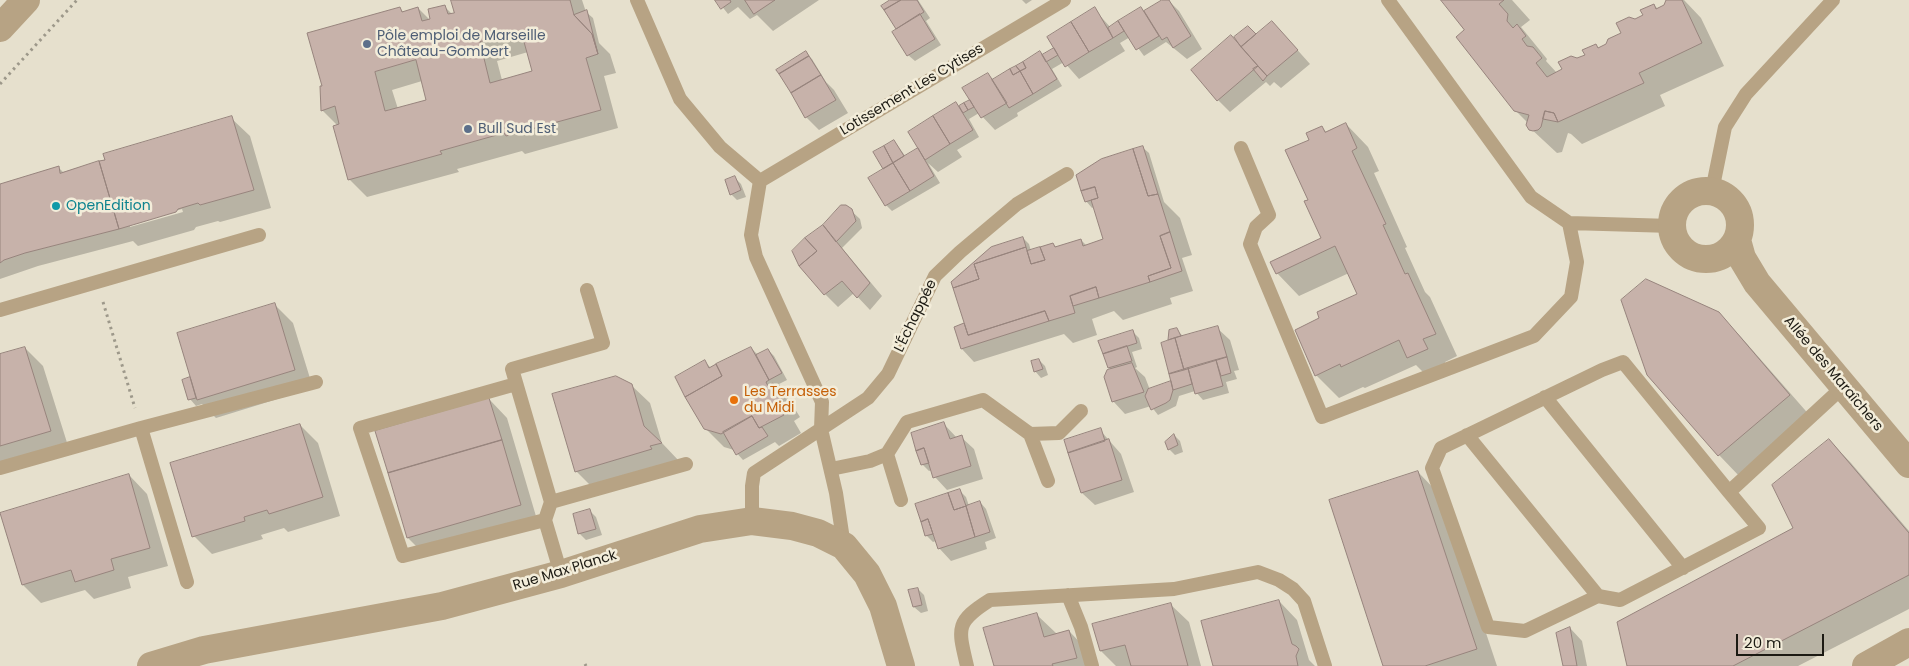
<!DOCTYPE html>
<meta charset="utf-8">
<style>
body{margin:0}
#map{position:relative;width:1909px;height:666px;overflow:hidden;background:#e6e0cd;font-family:Poppins,sans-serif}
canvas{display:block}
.scale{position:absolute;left:1736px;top:634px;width:88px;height:22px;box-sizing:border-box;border:2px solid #1c1a13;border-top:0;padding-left:6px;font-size:15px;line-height:18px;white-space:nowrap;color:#1c1a13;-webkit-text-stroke:4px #f3edda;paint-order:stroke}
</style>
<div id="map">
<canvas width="1909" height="666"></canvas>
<div class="scale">20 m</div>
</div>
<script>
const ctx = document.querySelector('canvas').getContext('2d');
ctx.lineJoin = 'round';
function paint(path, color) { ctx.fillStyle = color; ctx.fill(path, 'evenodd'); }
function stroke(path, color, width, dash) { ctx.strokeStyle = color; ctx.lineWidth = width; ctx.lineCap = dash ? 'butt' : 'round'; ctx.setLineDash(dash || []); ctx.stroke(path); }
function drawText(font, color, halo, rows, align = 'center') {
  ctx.font = font + ' Poppins,sans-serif'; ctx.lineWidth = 5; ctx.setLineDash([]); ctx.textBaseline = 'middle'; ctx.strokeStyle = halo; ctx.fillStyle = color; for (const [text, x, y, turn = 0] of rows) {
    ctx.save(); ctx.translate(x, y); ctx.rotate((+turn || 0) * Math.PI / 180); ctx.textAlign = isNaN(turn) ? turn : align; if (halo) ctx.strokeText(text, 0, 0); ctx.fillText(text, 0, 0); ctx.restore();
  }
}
paint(new Path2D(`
 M452,0H582L586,12L593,18L599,43L610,54L616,73L604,76L618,128L525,154L522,151L457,169L459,172L367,197L349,179L338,126L322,110L400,8L404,13L418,8L430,20L445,7L452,14H456ZM528,52L533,72L502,80L497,61ZM422,81L428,101L398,109L392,90Z
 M717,0H819L773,31L757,15L750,19L738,7L728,14Z
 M893,0H918L930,18L926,21L941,45L915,61L908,55L898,30L883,6Z
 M1022,0H1032L1026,4Z
 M1164,0H1168L1179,11L1202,49L1187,59L1166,42L1144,56L1130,37L1120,43L1125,51L1079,79L1064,62L1052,69L1062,86L1017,113L1018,116L995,130L979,113L969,119L979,137L957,150L962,157L938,172L928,163L940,183L892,211L886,205L885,169L875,152L894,141L906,157L919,148L956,103L959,107L971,100L987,74L994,80L1053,50L1094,9L1111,28L1141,9L1145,12Z
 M1442,0H1512L1530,20L1521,27L1547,59L1546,61L1557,73L1577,60L1586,56L1596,45L1599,49L1623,34L1635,20L1644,16L1654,5L1658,9L1665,6L1668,0H1684L1701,18L1724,66L1660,95L1665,106L1582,144L1571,134L1568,133L1562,152L1557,153L1529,127L1528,123L1515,110L1466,30Z
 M1248,27L1256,36L1284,35L1310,64L1281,88L1274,82L1270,86L1266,82L1230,112L1218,100L1237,43Z
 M806,53L812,59L826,82L834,90L848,113L819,130L806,117L792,94Z
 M231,118L250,136L271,208L220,222L218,221L196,227L194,230L138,246L133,241L38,266L0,279V185L59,168L64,173ZM182,209L183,212L130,227V224Z
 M1346,124L1368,147L1379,171L1374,173L1407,247L1405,248L1425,292L1430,297L1457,356L1445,362L1449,372L1431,380L1416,365L1365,388L1363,387L1339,398L1316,375L1321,319L1359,294L1349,273L1299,296L1277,273L1323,239L1310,200L1311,140L1322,127L1327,133Z
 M1142,147L1149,153L1164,202L1180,218L1192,255L1182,258L1193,291L1170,298L1172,304L1123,320L1114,311L1092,319L1097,335L1073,343L1064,334L974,362L962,349L955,328L966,324L1023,238L1029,244L1031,251L1053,244L1057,248L1081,240L1087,246L1104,240L1094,207L1092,208L1086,201Z
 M735,178L741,184L746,197L737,200L731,194Z
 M846,206L860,219L862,228L842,248L882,296L870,310L854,293L838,307L825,294L824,226Z
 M275,305L293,323L313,388L216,418L202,404L196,406L190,399V379L193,382Z
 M1718,313L1741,337L1812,418L1741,478L1719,455Z
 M1217,328L1230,340L1239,370L1234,371L1237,379L1226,382L1229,393L1203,400L1195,391L1179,396L1176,406L1158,415L1151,406L1125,414L1113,401L1111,370L1109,368L1132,331L1139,338L1142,349L1132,352L1137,367L1135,368L1145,377L1150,390L1172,382L1170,331L1176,330L1183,336Z
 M25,348L43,366L69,449L0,469V355Z
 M751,348L759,356L768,350L774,356L787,380L779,384L800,417L794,421L801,433L779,446L775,442L743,460L734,450L724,447L705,428V362L711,368L740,352L741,353Z
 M1039,360L1045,366L1048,375L1041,378L1035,371Z
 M631,385L650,403L662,443L679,461L594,489L576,471Z
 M489,399L507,418L538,523L426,556L408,538Z
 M944,424L957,438L961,437L974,449L983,479L947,490L935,477L932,470L929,471L922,464Z
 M300,425L318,443L340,516L288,532L284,528L261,535L263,539L212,554L194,536Z
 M1100,430L1121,454L1134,492L1095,505L1082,493L1066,441Z
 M1174,435L1180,441L1183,452L1175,455L1169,449Z
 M1829,440L1851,463L1909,531V609L1798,666H1629L1794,528Z
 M1418,472L1440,495L1497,666H1384Z
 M129,475L147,494L168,566L128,577L131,588L94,599L85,590L41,603L23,585L2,514Z
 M960,491L966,497L969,506L980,502L986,509L996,538L985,542L987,549L951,561L939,548L936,541L933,542L926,535Z
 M589,510L596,517L602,535L586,540L580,534L574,515Z
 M918,589L924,595L928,611L921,613L914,607L910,591Z
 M1279,601L1297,620L1309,660L1315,666H1215Z
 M1170,604L1189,622L1201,666H1116L1101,651Z
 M1036,614L1057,634L1069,631L1091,654L1095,666H995Z
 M1570,628L1582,641L1587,666H1564Z`), '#0003');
const building = new Path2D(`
 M451,0H570L574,15L592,34L598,54L586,58L601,110L506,136L504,133L440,151L442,154L348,180L333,126L339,124L335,106L321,111L320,86H322L307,33L400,7L402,12L418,7L422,21L430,19L428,9L445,5L448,14L454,13ZM521,31L532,71L490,83L480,42ZM416,60L426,100L385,111L375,72Z
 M715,0H730L731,2L721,9Z
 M745,0H775L754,14Z
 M890,0H901L884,10L881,6Z
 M901,0H917L924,12L896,29L884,10Z
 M1162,0H1169L1191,36L1173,48L1167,37L1162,40L1144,11Z
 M1441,0H1504L1499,4L1508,14L1507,21L1513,28L1517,24L1526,36L1522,39L1527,46L1533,47L1542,58L1536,63L1547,77L1562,69L1558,62L1571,56L1577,58L1585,55L1582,50L1596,44L1598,48L1606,44L1608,39L1621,33L1616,23L1629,17L1635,19L1643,15L1640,10L1654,4L1656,9L1664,5L1666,0H1682L1702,43L1639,73L1644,83L1558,122L1554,113L1545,111L1541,127L1538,130L1533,131L1529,130L1526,125L1529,115L1514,111L1456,37L1464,30Z
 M1095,7L1113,38L1089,52L1071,22Z
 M1141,7L1159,36L1136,50L1118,21Z
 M587,10L598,54L592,34L574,15Z
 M920,14L935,39L907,56L892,32Z
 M1118,21L1124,31L1113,38L1108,28Z
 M1272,21L1298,50L1267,76L1241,47Z
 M1071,22L1089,52L1065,67L1047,37Z
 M1248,26L1256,34L1241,47L1234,37Z
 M1231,35L1258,66L1217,101L1191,70Z
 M1054,48L1058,55L1046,62L1042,55Z
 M806,51L809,56L779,74L776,70Z
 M1040,51L1057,79L1033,94L1020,71L1026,68L1023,62Z
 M809,56L821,75L791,93L779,74Z
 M1023,62L1026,68L1020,71L1016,66Z
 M1016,66L1020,71L1013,75L1010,69Z
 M1258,66L1267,76L1263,81L1253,69Z
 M1010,69L1013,75L1020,71L1033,94L1009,108L992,80Z
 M988,73L1007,103L981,118L962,88Z
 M821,75L836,100L805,118L791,93Z
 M970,100L974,107L968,110L964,103Z
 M956,102L973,130L950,144L933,116Z
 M964,103L968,110L963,113L959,106Z
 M1545,111L1554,113L1558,122L1543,119Z
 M232,116L254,190L200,205L198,203L178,209L176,212L119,229L99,161L105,160L103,154Z
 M933,116L950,144L925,160L908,132Z
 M1346,123L1357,148L1352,151L1386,224L1383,225L1405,274L1408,273L1436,334L1423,339L1428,349L1407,358L1399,340L1341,367L1340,364L1315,376L1295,330L1319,318L1317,312L1357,294L1335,246L1276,274L1270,262L1321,238L1304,201L1308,200L1285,150L1309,140L1306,133L1322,126L1325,132Z
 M894,140L904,156L893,163L884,146Z
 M884,146L893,163L883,169L873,152Z
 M1143,146L1158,194L1148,196L1133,149Z
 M918,148L934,176L910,191L893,163Z
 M1133,149L1148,196L1158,194L1170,232L1160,236L1171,268L1148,276L1150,282L1099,298L1096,287L1070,296L1075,313L1049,321L1045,311L968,335L953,288L979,279L974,264L1026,247L1031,264L1045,260L1040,247L1053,243L1055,247L1081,239L1083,246L1103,239L1091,200L1098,198L1095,187L1081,191L1076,175L1101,159Z
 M99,161L119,229L25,253L4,260L0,263V184L59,166L60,173Z
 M893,163L910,191L885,206L868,178Z
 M735,176L741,190L730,195L725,180Z
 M1095,187L1098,198L1085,202L1081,191Z
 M841,205H846L852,209L856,221L836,242L823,225Z
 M823,225L870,283L857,298L842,281L824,295L799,266L817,251L805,238Z
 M1170,232L1182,271L1150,282L1148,276L1171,268L1160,236Z
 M1023,237L1026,247L974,264L979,279L953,288L951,282L991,247Z
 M805,238L817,251L799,266L792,251Z
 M1040,247L1045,260L1031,264L1027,251Z
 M1646,279L1719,312L1790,395L1718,456L1647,375L1621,300Z
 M1096,287L1099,298L1073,306L1070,296Z
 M275,303L295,370L197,400L177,333Z
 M1045,311L1049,321L961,349L954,327L964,323L968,335Z
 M1218,326L1227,357L1184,370L1175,338Z
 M1177,328L1181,336L1168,340L1169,330Z
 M1133,330L1137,343L1103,354L1098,341Z
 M1175,338L1184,370L1169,374L1161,343Z
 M1127,346L1132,361L1108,368L1103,354Z
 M25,347L51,431L0,446V354Z
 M751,347L769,380L766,382L768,386L773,383L782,399L777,402L784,415L759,428L752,416L721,434L704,429L685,397L722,376L716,364Z
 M768,349L782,373L769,380L756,355Z
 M1227,357L1231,373L1221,376L1216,360Z
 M1039,359L1043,369L1034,372L1031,361Z
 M705,360L709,368L716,364L722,376L685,397L675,377Z
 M1216,360L1223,386L1195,394L1188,368Z
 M1132,363L1144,392L1112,402L1104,377L1107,370Z
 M1188,368L1192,384L1173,390L1169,374Z
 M616,376L632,384L644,426L662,443L650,446L652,449L575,472L552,394Z
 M190,377L196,398L188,400L182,380Z
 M1171,381L1173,390L1170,400L1166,403L1151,410L1145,396L1148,389Z
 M489,398L502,440L388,473L375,431Z
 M752,416L759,428L762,427L768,436L736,455L723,432Z
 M944,422L950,439L962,435L971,466L933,478L924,448L916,451L911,433Z
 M300,424L323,497L269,514L267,510L244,517L245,521L192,537L170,463Z
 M1101,428L1105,441L1068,453L1064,440Z
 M1174,434L1178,445L1168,450L1165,442Z
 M1109,439L1122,480L1081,493L1068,453Z
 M1829,439L1909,533V575L1733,666H1627L1617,622L1793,528L1772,485Z
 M502,440L521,505L407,538L388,473Z
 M924,448L929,463L921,465L916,451Z
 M1418,471L1477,649L1425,666H1383L1329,500Z
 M129,474L150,548L111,559L114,570L75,582L71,570L22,585L0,513Z
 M960,489L966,506L954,510L948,493Z
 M948,493L954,510L966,506L975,537L938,549L928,519L921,522L915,504Z
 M980,501L990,532L975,537L966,506Z
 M590,509L596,529L578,534L573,514Z
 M928,519L933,534L925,536L921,522Z
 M918,588L922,605L913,607L908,590Z
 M1279,600L1292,644L1296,646L1299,649L1296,656L1298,666H1213L1201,621Z
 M1171,603L1188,666H1131L1125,645L1100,651L1092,624Z
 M1037,613L1044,637L1069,630L1077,658L1052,664L1053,666H994L983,628Z
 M1570,627L1577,666H1563L1556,633Z`);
paint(building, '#c7b2aa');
stroke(building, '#97847d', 1);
stroke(new Path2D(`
 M0,84L77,0
 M103,302L135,408
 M585,664L586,666`), '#9d988a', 3, [2.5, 4]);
stroke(new Path2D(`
 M637,0L680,99L720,147L760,181L1064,0
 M1388,0L1531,197L1569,223L1672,226
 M1241,148L1269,215L1256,227L1250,244L1322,417L1534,336L1571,297L1577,262L1569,223
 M760,181L751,235L756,257L822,402L821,429L836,493L844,546
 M1712,191L1725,127L1746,94L1833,0
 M0,310L259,235
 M516,384L360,428L403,556L545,520
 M1545,397L1683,568
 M141,428L316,382
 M1030,434L1059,433L1081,411
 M1467,435L1598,596
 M887,454L901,500
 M0,468L141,428L187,582
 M831,469L870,461L887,454L907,422L983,400L1030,434L1048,481
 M1729,492L1759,528L1620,600L1598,596L1525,631L1488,627L1432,468L1441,448L1602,370L1623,362L1729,492L1844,386
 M551,502L686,464
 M752,521V486L754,473L868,398L888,374L935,276L960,252L1017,204L1067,174
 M561,574L545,520L551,502L512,369L603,343L587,290
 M1068,595L1081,627L1092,666
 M967,666C958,628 955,622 990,600L1174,589L1258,572L1279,580L1293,589L1304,601L1325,666`), '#b7a384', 14);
stroke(new Path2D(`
 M0,28L26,0
 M1672 225a34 34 0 1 1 68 0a34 34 0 1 1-68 0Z
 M1737,240L1742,258L1757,283L1909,464
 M151,666L204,650L442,606L561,574L700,529L752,521L792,526L818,533L844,546L867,574L883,606L901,666
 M1866,666L1909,642`), '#b7a384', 28);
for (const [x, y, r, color] of [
 [367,44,5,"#5c6f8a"],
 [468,129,5,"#5c6f8a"],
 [56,206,5,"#0f9aa8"],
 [734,400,5,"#e8710a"]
]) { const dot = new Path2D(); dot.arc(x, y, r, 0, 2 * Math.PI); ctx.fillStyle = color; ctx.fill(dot); stroke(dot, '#f3edda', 2); }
drawText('14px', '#4e5e75', '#f3edda', [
 ["Pôle emploi de Marseille",377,36],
 ["Château-Gombert",377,52],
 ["Bull Sud Est",478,129]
], 'left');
drawText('14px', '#1c1a13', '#f3edda', [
 ["Lotissement Les Cytises",912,90,-31],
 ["L'Échappée",916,316,-64],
 ["Allée des Maraîchers",1833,374,50],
 ["Rue Max Planck",565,571,-17]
]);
drawText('14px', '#0d838f', '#f3edda', [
 ["OpenEdition",66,206]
], 'left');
drawText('14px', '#c56008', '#f3edda', [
 ["Les Terrasses",744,392],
 ["du Midi",744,408]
], 'left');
</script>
